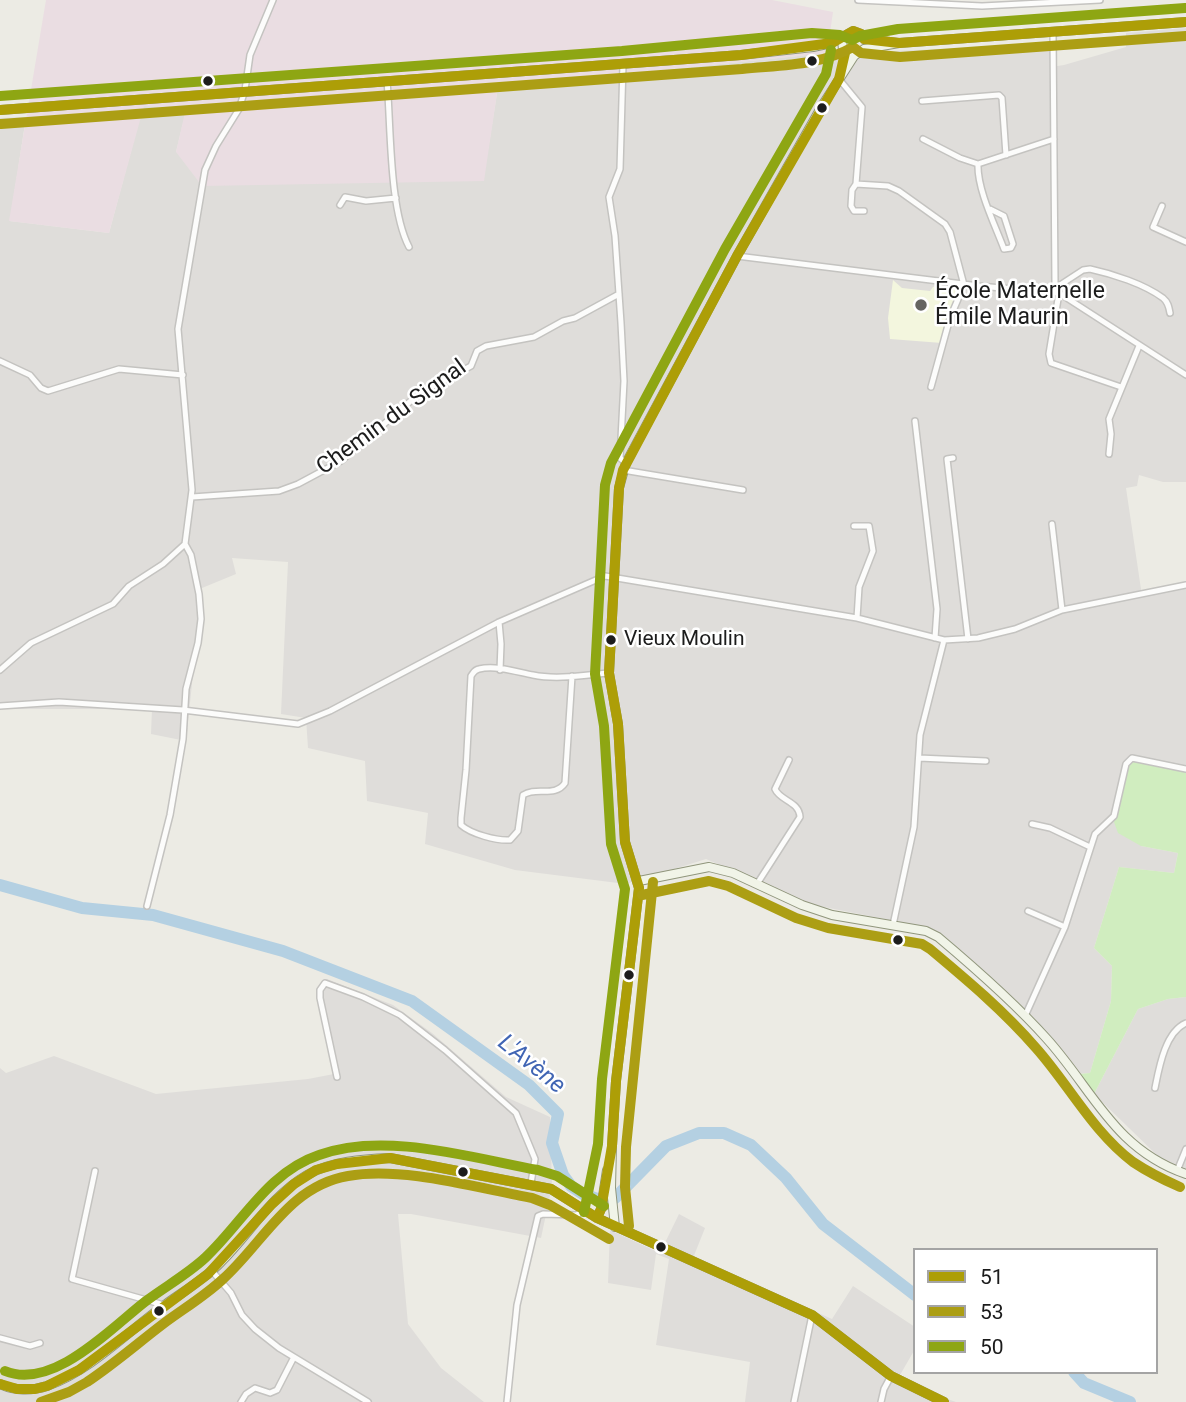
<!DOCTYPE html>
<meta charset="utf-8">
<style>
body{margin:0}
#map{position:relative;width:1186px;height:1402px;overflow:hidden;background:#ecebe4;font-family:Roboto,sans-serif}
canvas{display:block}
.legend{position:absolute;left:913px;top:1248px;width:245px;height:126px;box-sizing:border-box;background:#fff;border:2px solid #a4a4a4;margin:0;padding:9px 12px;list-style:none;font-size:21px;color:#1c1c1c}
.legend li{display:flex;align-items:center;gap:14px;height:35px}
.legend b{width:35px;border:2px solid #a4a4a4}
</style>
<div id="map">
<canvas width="1186" height="1402"></canvas>
<ul class="legend">
<li><b style="height:9px;background:#ad9e07"></b>51</li>
<li><b style="height:9px;background:#ac9e14"></b>53</li>
<li><b style="height:9px;background:#8ea613"></b>50</li>
</ul>
</div>
<script>
const ctx = document.querySelector('canvas').getContext('2d');
ctx.lineJoin = 'round';
function paint(path, color) { ctx.fillStyle = color; ctx.fill(path, 'evenodd'); }
function stroke(path, color, width, dash) { ctx.strokeStyle = color; ctx.lineWidth = width; ctx.lineCap = dash ? 'butt' : 'round'; ctx.setLineDash(dash || []); ctx.stroke(path); }
function drawText(font, color, halo, rows, align = 'center') {
  ctx.font = font + ' Roboto,sans-serif'; ctx.lineWidth = 5; ctx.setLineDash([]); ctx.textBaseline = 'middle'; ctx.strokeStyle = halo; ctx.fillStyle = color; for (const [text, x, y, turn = 0] of rows) {
    ctx.save(); ctx.translate(x, y); ctx.rotate((+turn || 0) * Math.PI / 180); ctx.textAlign = isNaN(turn) ? turn : align; if (halo) ctx.strokeText(text, 0, 0); ctx.fillText(text, 0, 0); ctx.restore();
  }
}
paint(new Path2D(`
 M1186,28V482H1163L1139,475L1137,486L1126,488L1142,596L1186,588V769L1141,846L1178,853L1174,873L1119,867L1094,948L1112,966L1111,1001L1090,1073L1079,1074L1034,1018L972,960L930,928L814,905L706,859L626,884L515,870L425,844L428,813L367,801L365,761L308,748L306,718L281,714L288,562L232,558L236,574L202,588L186,741L151,734L152,709H0V118L26,117L10,221L109,233L143,106L187,107L176,152L483,181L498,87L827,53L868,52L943,49L944,57L1050,50L1051,67L1064,65L1126,47V33Z
 M327,979L393,1005L432,1033L506,1097L550,1117L552,1186L541,1238L411,1214H398L408,1324L441,1368L484,1402H0V1068L6,1073L54,1056L156,1094L308,1079L334,1074L318,991Z
 M1186,997V1175L1164,1162L1094,1094L1138,1009L1168,999Z
 M679,1214L705,1228L693,1258L832,1319L853,1286L915,1327V1349L900,1375L936,1395L956,1402H745L750,1362L656,1345L669,1259L656,1254L651,1290L608,1283L610,1230L660,1253Z`), '#dfddda');
paint(new Path2D(`
 M46,0H772L833,12L827,53L498,87L484,181L202,186L176,152L186,108L144,106L109,233L9,221Z`), '#eadde2');
paint(new Path2D(`
 M893,280L902,288L930,291L933,287L939,285L957,288L942,343L890,339L888,318Z`), '#f3f6de');
paint(new Path2D(`
 M1134,761L1186,769V997L1168,999L1138,1009L1094,1094L1079,1074L1090,1073L1111,1001L1112,966L1094,948L1119,867L1174,873L1178,853L1141,846L1118,833L1114,822L1127,768Z`), '#d0edbf');
stroke(new Path2D(`
 M0,885L82,908L153,915L283,951L412,1001L529,1085L558,1114L552,1143L563,1175L571,1186L583,1194L600,1200L615,1198L666,1146L699,1133H724L751,1145L786,1178L823,1224L915,1295
 M1074,1372L1084,1383L1130,1402`), '#b4d0e2', 12);
const street = new Path2D(`
 M858,0L982,6L1100,0
 M1053,32L1055,283L1059,293L1186,375
 M623,65L620,169L609,197L615,236L621,323L624,381L620,458L626,463
 M839,79L862,107L856,184L852,190L851,206L854,211H864
 M387,81C391,126 389,209 409,247
 M922,101L999,95L1002,98L1006,155
 M923,139L960,158L978,164L1054,139
 M978,164C977,189 995,225 1004,249L1011,248L1013,244L1004,216L990,209
 M856,184L888,186L899,191L945,224L950,232L964,285
 M340,205L345,197L366,201L396,198
 M1162,206L1153,227L1186,242
 M737,256L979,286L1059,293L1049,354L1051,363L1121,387
 M1057,287L1083,270L1090,269C1113,274 1144,284 1163,298C1168,302 1169,307 1170,313
 M0,361L30,375L41,388L48,391L119,369L183,375
 M931,387L950,318L964,285
 M915,421L937,609L935,638
 M1109,454L1111,434L1109,419L1139,346
 M953,458L947,459L968,639
 M623,470L743,490
 M192,497L279,491L298,484L341,461L420,393L471,366L477,351L486,346L534,337L563,321L575,318L619,294
 M1052,524L1062,610
 M854,526H869L873,551L859,587L857,618
 M499,622L501,644L500,670
 M0,670L31,643L113,604L129,586L163,564L185,544
 M572,676L565,783C555,798 536,786 523,795L518,831L510,840C497,841 471,834 461,825V818L466,770L471,676C474,672 474,670 479,669C496,665 517,672 533,675C557,680 585,675 609,673
 M0,706L59,702L183,710L298,724L330,711L499,622L605,576L857,618L944,640L978,638L1015,629L1062,610L1186,585
 M919,758L986,761
 M1032,824L1050,828L1090,847
 M757,884L800,817C799,801 780,801 775,789L789,760
 M147,906L170,815L183,739L186,689L198,643L201,619L199,594L191,555L185,544L192,490L178,329L205,170L216,146L239,109L245,90L250,55L273,0
 M1028,911L1065,927
 M893,925L914,827L920,735L944,640
 M1025,1016L1065,927L1095,834L1114,816L1126,764L1132,758L1186,769
 M337,1077L320,998V990L325,983L363,997L400,1015L445,1050L516,1113L535,1159L531,1183
 M1155,1088C1159,1068 1165,1032 1186,1023
 M95,1171L72,1279L164,1305
 M1177,1171L1186,1149
 M212,1271L231,1293L242,1315L255,1329L279,1348L368,1402
 M0,1338L30,1346L40,1343
 M241,1402L246,1394L255,1388L270,1393L277,1390L294,1357
 M507,1402L517,1305L538,1216L543,1214L577,1215L583,1210
 M794,1402L812,1315
 M881,1402L884,1389L891,1376`);
const secondary = new Path2D(`
 M842,38L843,51L854,56L864,49L899,43L1186,22
 M0,110L741,55L813,47L832,43L853,31L861,34L864,39L899,43
 M639,881L709,867L733,873L802,905L832,915L926,931L938,937C976,969 1014,1002 1047,1039C1093,1090 1114,1149 1186,1174
 M597,1218L601,1209L607,1170
 M615,1227L611,1188L612,1146L616,1081L639,888L625,842L618,724L609,673L619,488L626,463L737,256L822,106L854,56
 M0,1384C14,1391 32,1391 47,1386C92,1370 128,1331 166,1304C184,1291 205,1279 221,1262C250,1233 271,1196 307,1175C331,1161 364,1159 390,1158L551,1189L597,1218L812,1315L891,1376L944,1402`);
stroke(street, '#c4c3c0', 8);
stroke(secondary, '#90967c', 10);
stroke(street, '#fcfcfb', 5);
stroke(secondary, '#f1f4e8', 8);
stroke(new Path2D(`
 M0,110L741,55L832,43L853,31L861,34L864,39L899,43L1186,22
 M597,1218L601,1209L612,1146L616,1081L639,888L625,842L618,724L609,673L619,488L623,470L737,256L839,79L845,53
 M0,1384L17,1389H35L47,1386L79,1370L208,1274L272,1204L294,1184L316,1170L337,1164L390,1158L551,1189L597,1218L812,1315L891,1376L944,1402`), '#ad9e07', 10);
stroke(new Path2D(`
 M1,124L742,69C779,65 820,66 853,47L861,53L900,57L1186,36
 M642,895L709,881L728,886L796,918L828,928L922,944L930,949C967,980 1004,1011 1036,1048C1069,1085 1093,1132 1133,1162C1148,1172 1164,1180 1180,1187
 M629,1226L625,1187L626,1147L653,882
 M41,1402L69,1392L87,1382C114,1364 138,1343 163,1324C183,1309 205,1296 223,1279C264,1242 289,1186 348,1176C402,1166 477,1188 532,1198L550,1205L609,1239`), '#ac9e14', 10);
stroke(new Path2D(`
 M0,96L622,51L812,33L840,35L852,40L860,36L898,29L1185,8
 M584,1212L598,1144L602,1079L625,889L611,844L604,726L595,674L605,485L611,463L725,249L826,74L831,50
 M5,1371C53,1391 112,1327 146,1301C166,1286 188,1274 206,1257C243,1222 268,1172 319,1155C384,1131 472,1158 538,1170L557,1176L604,1206`), '#8ea613', 10);
for (const [x, y, r, color] of [
 [812,61,6,"#1c1c1c"],
 [208,81,6,"#1c1c1c"],
 [822,108,6,"#1c1c1c"],
 [921,305,7,"#656462"],
 [611,640,6,"#1c1c1c"],
 [898,940,6,"#1c1c1c"],
 [629,975,6,"#1c1c1c"],
 [463,1172,6,"#1c1c1c"],
 [661,1247,6,"#1c1c1c"],
 [159,1311,6,"#1c1c1c"]
]) { const dot = new Path2D(); dot.arc(x, y, r, 0, 2 * Math.PI); ctx.fillStyle = color; ctx.fill(dot); stroke(dot, '#fff', 2.5); }
drawText('21px', '#1c1c1c', '#fff', [
 ["Vieux Moulin",624,640]
], 'left');
drawText('23px', '#1c1c1c', '#fff', [
 ["École Maternelle",935,292],
 ["Émile Maurin",935,318]
], 'left');
drawText('23px', '#1c1c1c', '#fff', [
 ["Chemin du Signal",392,418,-36]
]);
drawText('italic 24px', '#4065b4', '#fff', [
 ["L'Avène",531,1065,39]
]);
</script>
